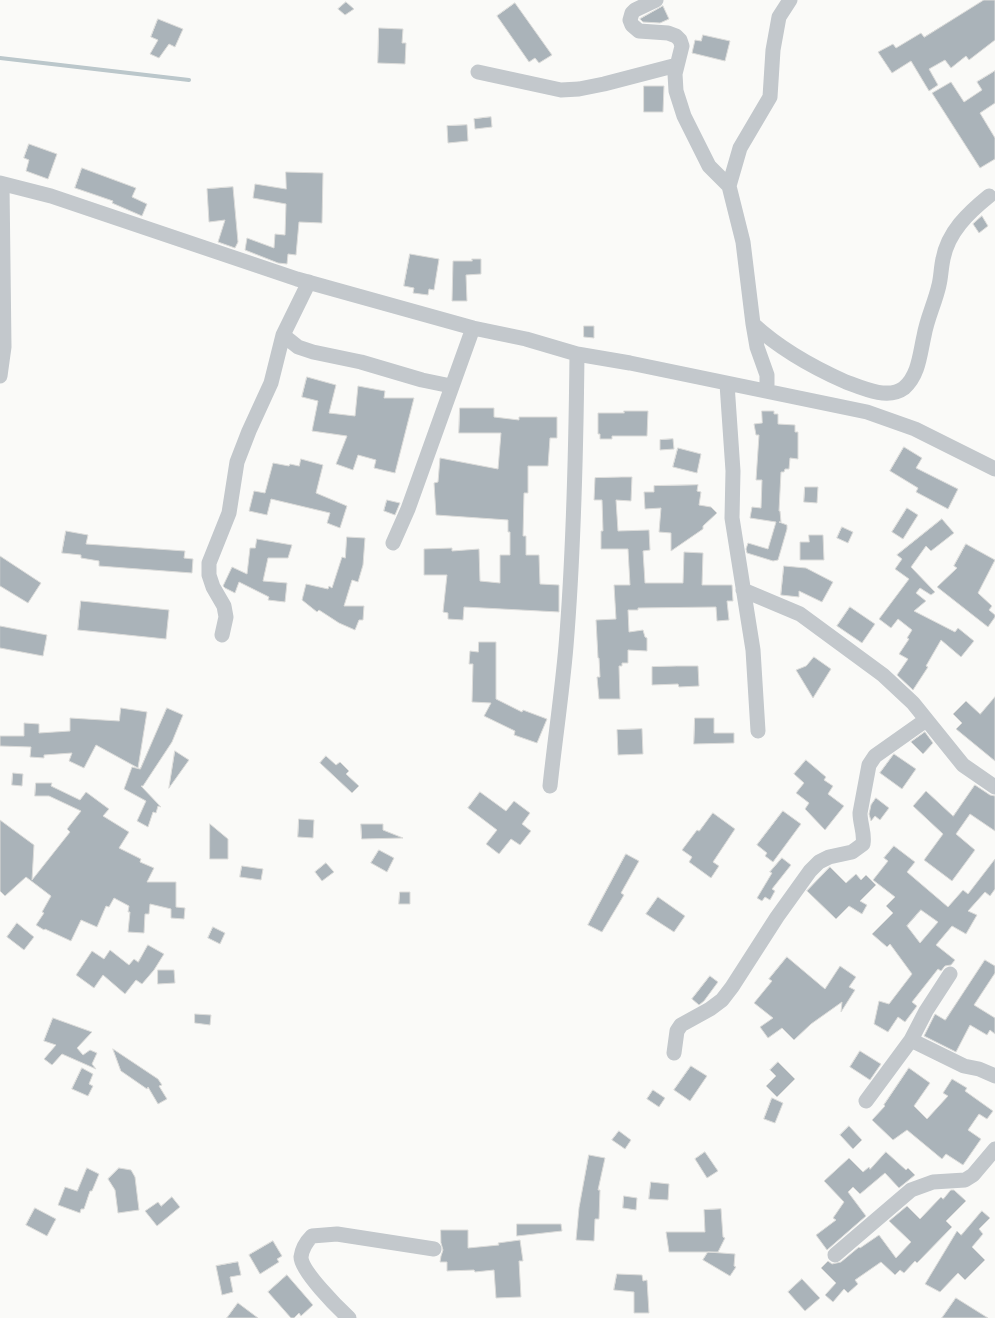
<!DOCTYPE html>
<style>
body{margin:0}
canvas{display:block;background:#fafaf8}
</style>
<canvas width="995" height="1318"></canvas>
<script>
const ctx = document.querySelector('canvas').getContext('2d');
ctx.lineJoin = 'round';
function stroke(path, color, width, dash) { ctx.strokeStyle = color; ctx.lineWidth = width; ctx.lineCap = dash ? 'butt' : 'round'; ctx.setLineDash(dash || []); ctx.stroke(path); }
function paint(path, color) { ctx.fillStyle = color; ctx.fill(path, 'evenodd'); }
stroke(new Path2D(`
 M0,58L189,80`), '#bbc7cb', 4);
const building = new Path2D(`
 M984,0H995V40L969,60L966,56L951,68L945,60L929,69L938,85L929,91L911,61L892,73L878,52L893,44L896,48L921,33L924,37Z
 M346,2L354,9L345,15L338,9Z
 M515,3L552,55L539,63L535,58L529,62L497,16Z
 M663,6L669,19L660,23L643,22L640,19Z
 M158,19L183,29L175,47L169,44L159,58L150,54L158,40L151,37Z
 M379,28L403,29L402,43H406L405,64L378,63Z
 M703,35L730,41L725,61L692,53L695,40L701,41Z
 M995,71V103L980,113L995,138V159L980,168L932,93L951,82L964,102L982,90L977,82Z
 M644,86H664L663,112H644Z
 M491,117L492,127L475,129L474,119Z
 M467,125L468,141L448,143L447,126Z
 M29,144L57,154L48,179L26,171L29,160L24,158Z
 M82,168L136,188L132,197L147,204L142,216L112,203L113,201L75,188Z
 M286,172L323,173L322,223L299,222L296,255L288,254L287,264L278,263L245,250L247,238L274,248L275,234L285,235L286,204L253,198L255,184L286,189Z
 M233,187L238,242L235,248L218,242L225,220L209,222L207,189Z
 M982,216L988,226L979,233L973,224Z
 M410,254L439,259L434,290L429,289L428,295L413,293L414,288L404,286Z
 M472,259H481V274L466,275L467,301H452L453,261H472Z
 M584,326H594V338L584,337Z
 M307,377L336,385L329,413L355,416L358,386L385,391L384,398H414L395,473L374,468L376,460L358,455L353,470L336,464L347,436L312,431L318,401L302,397Z
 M460,408H494V417L519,420V417H557V438H550L548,466H528V493H524L523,536H526V555H539L540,584L559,585V612L464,607L463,620L448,619V613L443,612L447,575H424V549L452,548V551L479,549L480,581L500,583V555H510V532H508V520L436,515L434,483L438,482L440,458L498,469L501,433H459Z
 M624,411H648L647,436H612V439H600V434H598V413H624Z
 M762,411H774V414H778V424L795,425V432H798V459L790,458L789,469H785L784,472H781L779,511H780L781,522H779L787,525V529L778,560L773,561L747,553L746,549L748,543L768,549L776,522L750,518L752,507L761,508L762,480H756L759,435H756L754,424L762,423Z
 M673,439L674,449L660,450V440Z
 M904,447L922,458L916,468L958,489L948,509L916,492L918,488L890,471Z
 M678,448L701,454L697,473L673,467Z
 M301,459L323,465L316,493L347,506L340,528L327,523L330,513L271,499L267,515L249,511L254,491L265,493L273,463L289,466L290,464L299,466Z
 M622,477H632L631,501L616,500L618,531L649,530L650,550L643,551L645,583H683L684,552L703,553L702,585H732L733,601H727L729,620L717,621L716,607L638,608V610H628L629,632L643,630L645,637L647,638V651L628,650V663H622V666H619L620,699H599L597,677H600L599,658H598L596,620L616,619L614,585H630L628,549H601V531H603L602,500H594L595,478Z
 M698,485L697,491L701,492L699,505L711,507L717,513L703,526V529L671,551V533L659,532L661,508L645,509L644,492H654V486Z
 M805,487H818L817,503L804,502Z
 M387,500L400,503L395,515L384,511Z
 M907,508L918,515L903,539L892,532Z
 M942,519L954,533L931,551L926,546L911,567L935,592L931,595L920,588L916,593L926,601L914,611L955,632L958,628L974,641L961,657L941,640L926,666L928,667L913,690L897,675L908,659L899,654L909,639L907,638L912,630L898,619L891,628L879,619L909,579L895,569L902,559L897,555Z
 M842,527L853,532L848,543L837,538Z
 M66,531L88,535L86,544L185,551L184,558L193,559L192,573L99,566V561L81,558V555L62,553Z
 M809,535H823L824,560H800V542H809Z
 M347,537L365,538L363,565L358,582L352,580L344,606H364L363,620H359L355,630L339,623L319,610L317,612L302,600L306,584L328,589L329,586L332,588L342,557L345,558Z
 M257,539L292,545L288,558H268L263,581L287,583L285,602L268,600L269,597L239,582L235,593L225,588L223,586L232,567L247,574L250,548H255Z
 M966,544L995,560L978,593L992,606L989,610L995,615V617L988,627L937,587L957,568L954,566Z
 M0,556L41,583L28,603L0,586Z
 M784,566L806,568L833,582L822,602L799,591V597L781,595Z
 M81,601L169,610L166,639L78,630Z
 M850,607L875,624L862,643L837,626Z
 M0,626L47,635L43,656L0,648Z
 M479,642H496V699L522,712L523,710L547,719L537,743L514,735L515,731L484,716L491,703L472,702L473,664H469L470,651L478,652Z
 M814,657L831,669L813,698L796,670L806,666Z
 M677,666H698L699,686L679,687L678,684L652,685V667Z
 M995,697V761L956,729L962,723L953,714L966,701L980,714Z
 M121,708L147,712L138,768L96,745L84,768L69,761L72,753L44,755V758L30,757L31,747L0,746V736H24V723L39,724V733L70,731V718L119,721Z
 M167,708L183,715L172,742L143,786H141L161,807L158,806L156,813L153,812L148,827L137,821L146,801L124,789L132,767L140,769Z
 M695,718H714V733H734V743L694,744Z
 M642,729L643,754L618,755L617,730Z
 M925,732L933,743L923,754L911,742Z
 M175,751L189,760L169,788Z
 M894,754L916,769L902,789L880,773Z
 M326,756L336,765L340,762L349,771L346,774L359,786L352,793L320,763Z
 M806,760L826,777L824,780L833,786L828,794L844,806L825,830L805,809L809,803L796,793L804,783L794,774Z
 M13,773L23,774L22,786L12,785Z
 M36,783H52L51,786L80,800L86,792L109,809L103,816L129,832L119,848L141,859L140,862L154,868L147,882H176V907L185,908L184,919L171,918V909L150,904L149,914H145L144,933L128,932L130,912H128L129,906L114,898L109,907L106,906L97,927L81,920L71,941L45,929L44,930L36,925L44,913L42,912L51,896L26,877L5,896L0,891V820L34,845L32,880L70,832L67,829L81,811L49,796H35Z
 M975,785L990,795L995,796V831L970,814L956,834L975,850L952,881L924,860L943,834L913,806L926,791L953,816Z
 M480,792L506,811L514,801L530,813L522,824L531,831L520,845L511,839L499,854L486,844L497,830L468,808Z
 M876,798L889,808L880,820L875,816L871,821L869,814L871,805Z
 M783,811L801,824L773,862L765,856L767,853L757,845Z
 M713,813L735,829L713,862L719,866L711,878L689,862L692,857L682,850L697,830L699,831Z
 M299,819L314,820L313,838L298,837Z
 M210,824L228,839V859H210Z
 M361,824H383V830L403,838L362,839Z
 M894,846L915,862L907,872L948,907L963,890L968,894L995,859V889L990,896L985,892L968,911L977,915L966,934L952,926L936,945L955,960L951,965L945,966L941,971L938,969L912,1002L917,1006L905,1022L898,1017L888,1032L874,1024L879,1001L889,1004L912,974L890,944L887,947L872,934L893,913L886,906L895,897L873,880L888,861L884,858ZM921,910L938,922L920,943L907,926Z
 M379,850L394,858L387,872L371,863Z
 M626,854L639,861L621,893L624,895L602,932L588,925Z
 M782,858L791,865L772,889L775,891L770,900L765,897L762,901L757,898L772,873L770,872Z
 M326,863L334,872L322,881L315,872Z
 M242,866L263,869L261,880L240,877Z
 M830,867L846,883L856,874L861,880L866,875L876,885L860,901L867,905L862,914L849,906L836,919L807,891Z
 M400,892H410V904H399Z
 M658,897L685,916L674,932L646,914Z
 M17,923L34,937L24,950L7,937Z
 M213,927L225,933L220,944L208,938Z
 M148,945L164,954L154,970L142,984L136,980L125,994L103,975L94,988L76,975L92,951L104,959L110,950L129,965L134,959L138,962Z
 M787,957L825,989L840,966L856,977L849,987L855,990L841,1012L842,1002L811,1024L794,1040L782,1028L768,1038L760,1027L773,1018L754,1003L772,981L769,979Z
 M985,960L995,966V973L974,1005L995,1018V1034L990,1030L987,1035L970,1025L956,1052L924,1036L935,1014L945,1020Z
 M158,970H174L175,983L158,984Z
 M710,976L718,982L704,1001L699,1005L692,999Z
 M195,1014L211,1015L210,1025L195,1023Z
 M53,1018L92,1032L77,1048L83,1055L90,1050L97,1053L92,1064L96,1069L62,1054L52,1065L44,1059L56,1045L44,1041Z
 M113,1049L158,1079L162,1085L159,1086L167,1099L158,1104L148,1087L147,1089L121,1071Z
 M860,1051L881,1064L870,1080L850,1067Z
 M778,1062L795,1079L777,1097L766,1086L776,1076L770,1070Z
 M691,1066L707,1076L690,1101L674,1090Z
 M82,1068L93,1074L89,1084L93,1086L88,1096L72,1089Z
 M909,1068L930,1083L914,1106L927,1119L948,1096L943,1093L952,1079L967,1088L965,1091L993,1111L987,1119L979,1114L968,1130L981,1139L963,1165L946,1154L942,1159L907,1130L893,1140L872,1120L885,1106L884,1105Z
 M653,1090L665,1098L659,1107L647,1099Z
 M772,1098L783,1103L775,1123L764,1119Z
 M849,1126L862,1140L853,1149L840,1135Z
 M619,1131L631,1140L625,1149L612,1140Z
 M705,1152L718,1171L707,1178L695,1159Z
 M886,1152L906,1170L908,1168L915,1175L899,1188L885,1173L860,1194L853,1187L848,1192L866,1216L827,1250L816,1235L836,1220L833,1218L844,1202L824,1181L849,1158L863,1172L869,1167L870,1169Z
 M589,1155L605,1158L598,1190H600L599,1219H595L594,1241L576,1240L579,1208Z
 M87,1168L99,1174L92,1191H90L84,1209H81L80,1213L58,1205L65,1187L77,1191Z
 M119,1168L131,1170L135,1177L139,1210L118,1213L115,1190L108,1179Z
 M651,1182L669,1184L668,1200L649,1199Z
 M951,1190H954L966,1201L946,1221L952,1227L917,1263L915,1261L904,1273L900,1270L895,1275L881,1262L855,1280L858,1284L848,1293L844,1289L833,1302L825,1295L836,1283L821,1268L828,1261L832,1264L841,1262L859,1247L860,1248L879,1235L896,1258L911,1242L889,1221L907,1206L920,1219L941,1197L943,1199Z
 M624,1196L637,1198L636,1210L623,1208Z
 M172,1197L180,1207L157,1226L145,1211L158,1202L161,1206Z
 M35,1208L56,1219L47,1236L26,1225Z
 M721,1209L723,1237L725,1238L718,1252H669L666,1232H705L704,1210Z
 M982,1211L990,1218L979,1229L983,1234L972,1247L985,1260L965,1280L958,1273L940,1292L925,1284L957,1231L961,1235Z
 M517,1224H561L562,1231L517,1236Z
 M441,1230H468V1248L499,1245L498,1243L520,1240L523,1261H519L521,1297L496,1298L494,1270L475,1272L474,1270L447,1271V1262H440L441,1256L443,1250L441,1243Z
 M273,1241L282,1256L277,1259L279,1262L260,1274L249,1255Z
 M708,1252L735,1254L734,1266L736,1267L730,1276L703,1260Z
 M238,1262L241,1275L230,1277L233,1292L222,1295L216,1266Z
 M617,1274L642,1275L643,1281L647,1280L649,1313H634V1292L614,1290Z
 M287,1275L313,1305L301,1316L299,1313L294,1318H291L268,1292Z
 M802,1279L820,1298L805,1311L788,1292Z
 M956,1298L988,1318H942Z
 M238,1303L258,1318H227Z`);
paint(building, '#aab3b9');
stroke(building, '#dcdcda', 1);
stroke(new Path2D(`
 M656,0L635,10L632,13L630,20L632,25L639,31L668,33L676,36L680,40L682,46L675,74L676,91L684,116L709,166L729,186L743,242L753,324L757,347L767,375V391
 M478,72L561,90L579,89L604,84L677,65
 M0,183L51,196L297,279L473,328L526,339L577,354L630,363L867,412L915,429L995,469
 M729,186L740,148L770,97L773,50L779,17L790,0
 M753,324C780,349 812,367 846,382C862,388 888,400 904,388C919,375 920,353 924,336C927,318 935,303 939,285C941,277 941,268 943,259C948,232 968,213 989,196
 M283,335L298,347L313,352L361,362L422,380L451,386
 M0,376L4,347L2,184
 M727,384L733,471L732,518L753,650L758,731
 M393,543L408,509L473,328
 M743,590L800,614L883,675L913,703L963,765L995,787
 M222,635L226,617L224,606L213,587L209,575V563L229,513L237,462L249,431L271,383L283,335L309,282
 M550,786C555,739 562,693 566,646C574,549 576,451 577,354
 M911,1040L964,1066L979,1069L995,1076
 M674,1053L677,1031L681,1025L710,1009L722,1000L732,987L777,917L810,871L819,862L829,857L852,852L863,844C865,833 860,824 860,813L869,765L875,756L926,720
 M866,1101L911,1040L926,1011L950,974
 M835,1255L911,1190L933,1182L965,1180L973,1175L995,1149
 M349,1318C338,1308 301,1271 301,1257C302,1249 307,1241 312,1236L337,1234L434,1249`), '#c3c8cc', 15);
</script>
